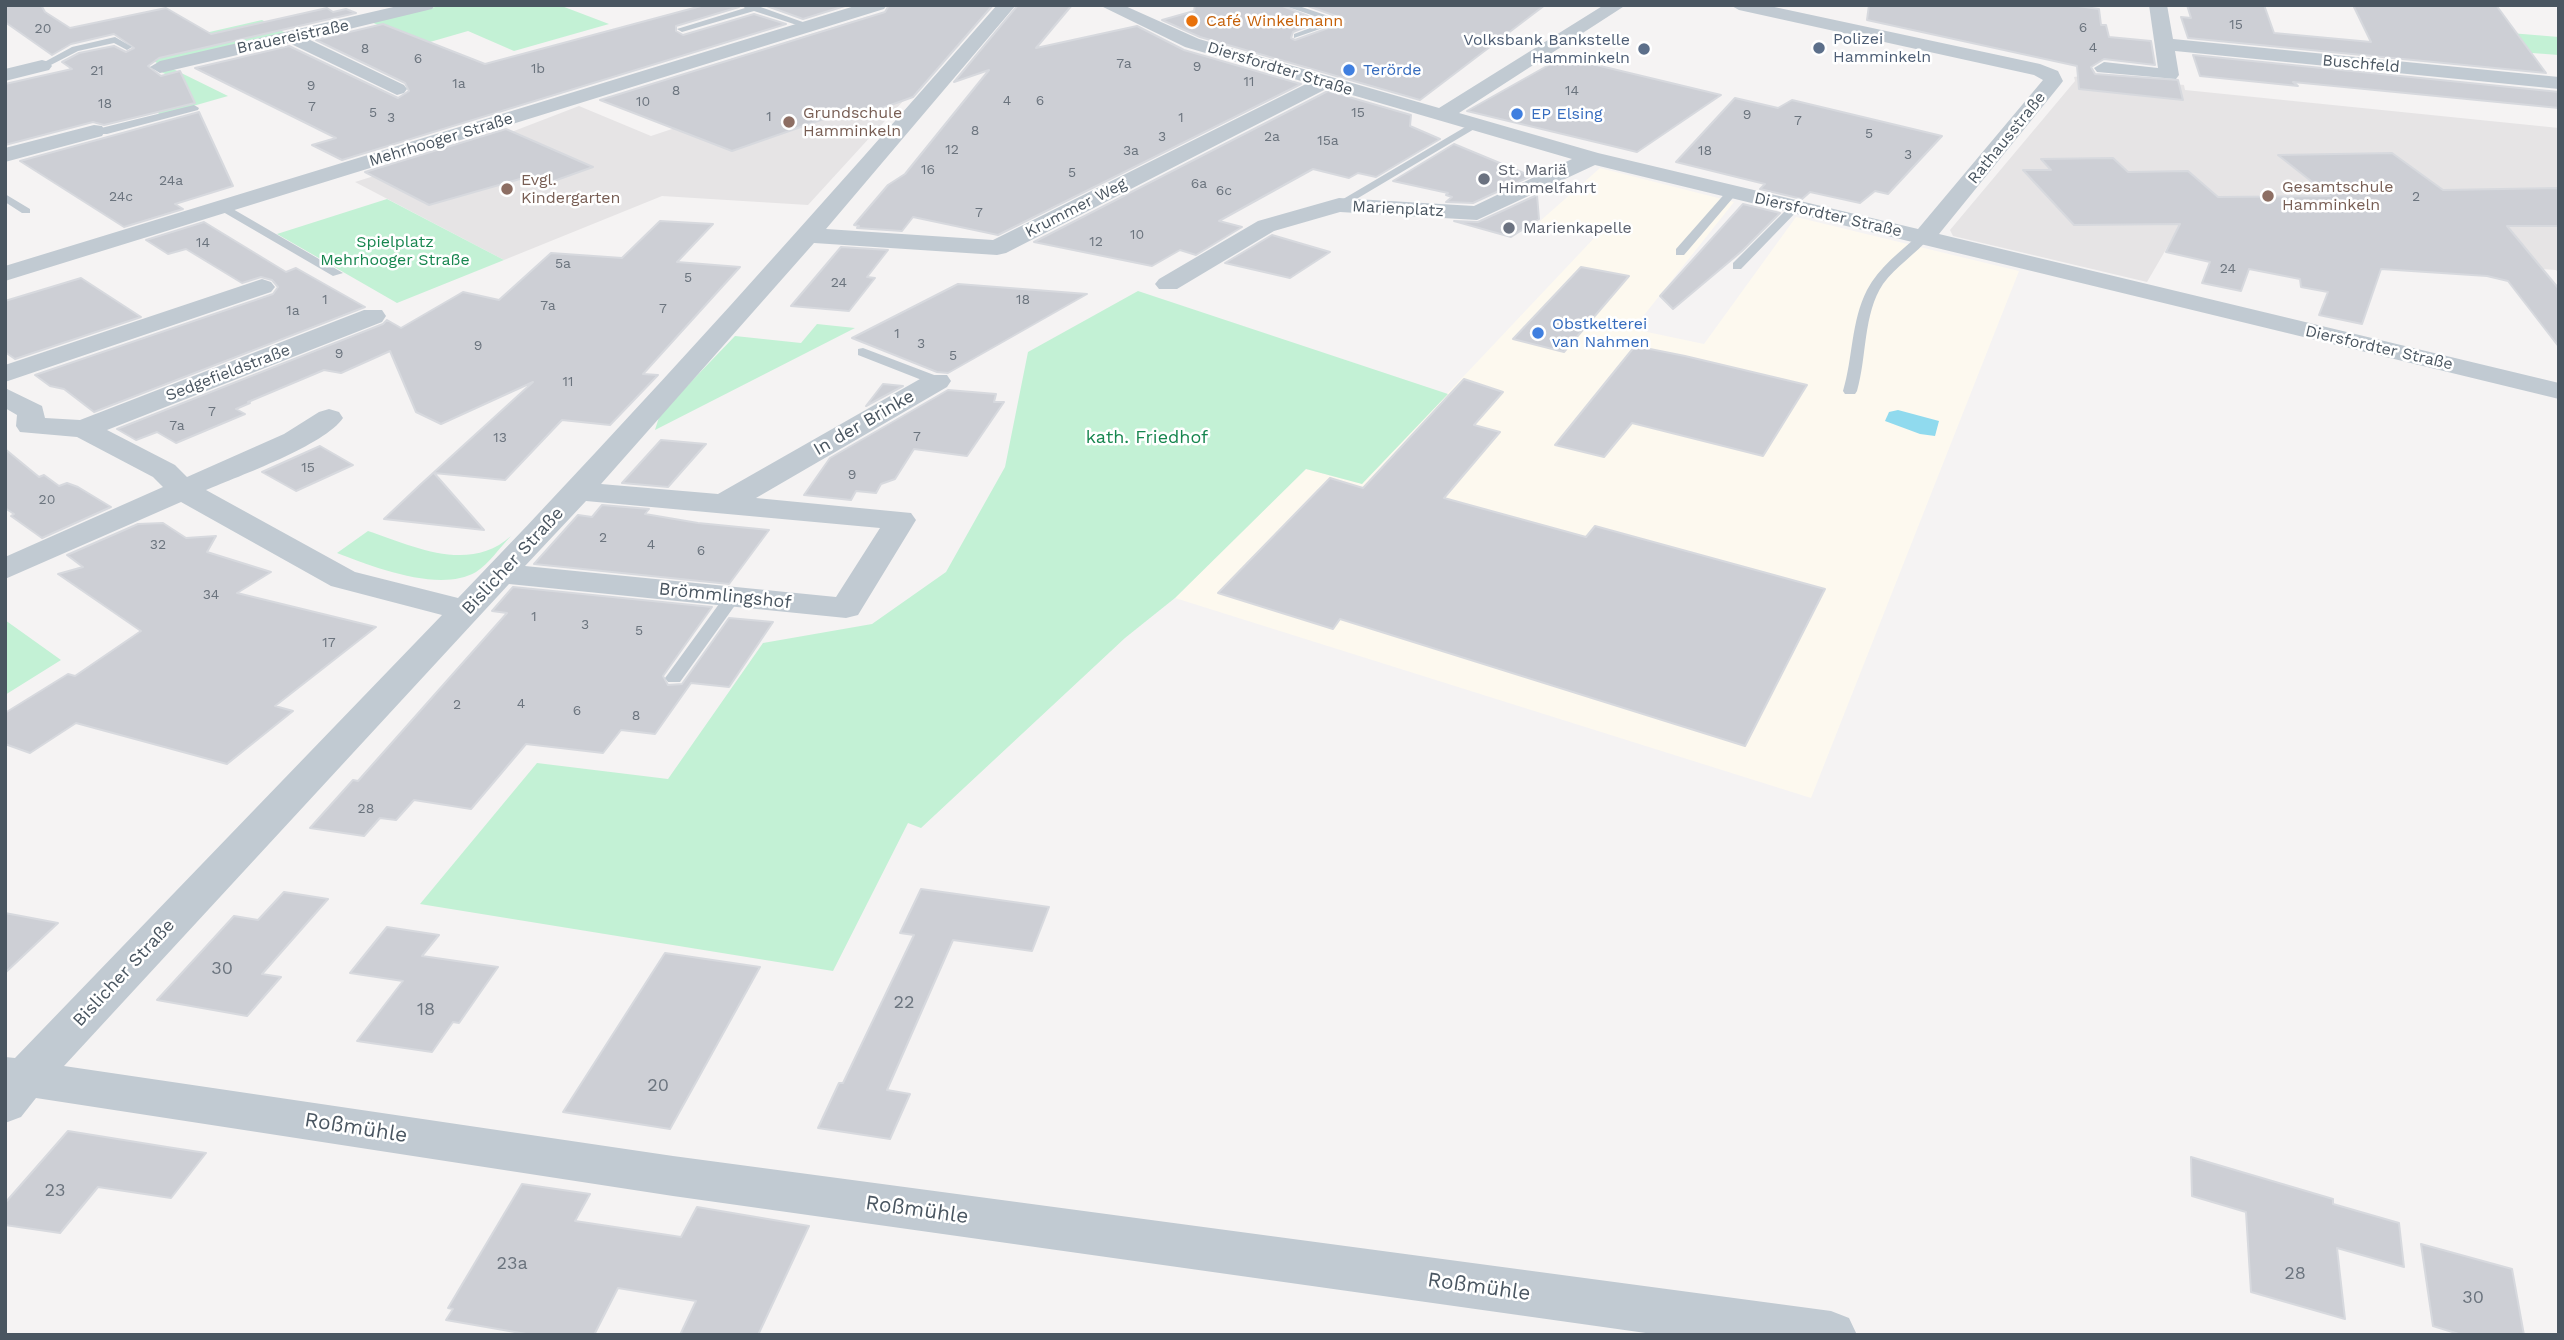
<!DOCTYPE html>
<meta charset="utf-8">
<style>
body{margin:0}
#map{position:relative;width:2564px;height:1340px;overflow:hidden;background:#f5f3f3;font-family:"Work Sans",sans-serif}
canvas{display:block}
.frame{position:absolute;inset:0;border:7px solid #4a5661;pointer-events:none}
</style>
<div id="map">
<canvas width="2564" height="1340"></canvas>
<div class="frame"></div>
</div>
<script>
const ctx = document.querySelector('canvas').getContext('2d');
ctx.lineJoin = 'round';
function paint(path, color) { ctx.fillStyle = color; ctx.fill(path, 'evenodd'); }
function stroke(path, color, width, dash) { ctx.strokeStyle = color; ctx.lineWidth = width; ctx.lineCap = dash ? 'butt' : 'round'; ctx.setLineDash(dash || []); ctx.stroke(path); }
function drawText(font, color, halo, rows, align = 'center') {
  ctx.font = font + ' "Work Sans",sans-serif'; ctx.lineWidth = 5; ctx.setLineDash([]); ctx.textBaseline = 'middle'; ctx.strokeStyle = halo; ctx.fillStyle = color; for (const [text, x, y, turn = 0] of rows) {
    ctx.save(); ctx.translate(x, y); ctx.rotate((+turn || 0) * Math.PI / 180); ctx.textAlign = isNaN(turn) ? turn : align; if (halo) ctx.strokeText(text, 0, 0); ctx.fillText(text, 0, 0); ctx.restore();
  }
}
paint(new Path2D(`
 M1600,168L1734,202L1633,329L1704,344L1796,217L2019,271L1811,798L1175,598L1306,469L1362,484L1597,235L1539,222Z`), '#fdf9ef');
paint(new Path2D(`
 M869,16L960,45L937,64L808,205L662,196L504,260L355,182L501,136L579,106L651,136L768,97L750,75L718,63Z
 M2086,75L2184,85L2185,90L2559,128V273L2556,270L2365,257L2172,239L2147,282L1953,236L1950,230L2075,81L2074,77Z`), '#e6e4e5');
paint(new Path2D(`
 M444,5H559L609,24L514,51L468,31L423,44L371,22Z
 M262,20L289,35L160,65L135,49Z
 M2474,30L2559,37V55L2532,53Z
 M167,66L228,96L158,116L167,75L156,69Z
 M387,199L504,260L397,303L277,234Z
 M1138,291L1448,394L1362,484L1306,469L1175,598L1125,638L921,828L908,823L833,971L420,904L537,763L668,779L763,643L872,624L946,572L1005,467L1028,352Z
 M817,324L855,328L655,430L660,414L735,336L801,343Z
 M368,531C413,546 469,574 511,536C500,547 489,564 476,572C440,593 373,567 337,553Z
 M5,620L61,660L5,695Z`), '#c3f1d5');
paint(new Path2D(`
 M1898,410L1939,421L1935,436L1920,434L1885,421L1889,412Z`), '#90daee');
const building = new Path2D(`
 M5,5H41L45,12L70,28L166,8L211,34L327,8L333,12L346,9L356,13L159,58L148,66L161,76L180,71L195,103L104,125L93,122L5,145V84L72,69L62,62L79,53L114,46L126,52L134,48L114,34L71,44L52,55L5,22Z
 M705,5L739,7L676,26V31L683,35L754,14L786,24L342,160L312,145L336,138L195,68L289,46L398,98L409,91L405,83L316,40L383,24L485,64Z
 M764,5H848L803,19Z
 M889,5H993L913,97L849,120L835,115L732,151L600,100L885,12Z
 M1018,5H1072L1036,48L1137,26L1184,50L1301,84L998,235L913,217L902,231L857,228L859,226L854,225L888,185L905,174L989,70L954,82Z
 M1195,5H1280L1321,21L1293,32L1291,38L1295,40L1345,22L1344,19L1305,5H1545L1420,100L1200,37L1162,20L1194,11Z
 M1869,5H2071L2099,9L2101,25H2106L2109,37L2151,41L2155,65L2104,59L2091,67L2095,74L2178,80L2183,100L2079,89L2077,66L1867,20Z
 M2187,5H2264L2274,33L2371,42L2353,5H2496L2546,73L2188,38L2181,17L2191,18Z
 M2193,55L2559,92V108L2293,82L2298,86L2200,76Z
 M1563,57L1721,95L1637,152L1467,111Z
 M1328,91L1411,115L1410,126L1440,139L1376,177L1358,173L1349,178L1313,169L1219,221L1242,227L1196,255L1180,250L1152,266L1034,242Z
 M1735,98L1778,108L1792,100L1942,136L1888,194L1875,191L1860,203L1810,192L1802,199L1760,189L1765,184L1676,162Z
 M199,112L233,186L175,204L183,209L124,227L20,161Z
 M506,129L593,167L537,187L520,179L429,205L365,172Z
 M1454,144L1531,176L1473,203L1446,202L1452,197L1446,195L1448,193L1393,181Z
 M2392,153L2443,190L2559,188V226H2507L2559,289V347L2508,281L2487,276L2381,269L2362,324L2319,315L2328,292L2301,287L2300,279L2249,269L2241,291L2202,283L2210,262L2166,252L2180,224L2074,225L2023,170H2051L2041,159L2113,158L2128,172L2188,171L2218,197L2330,196L2278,155Z
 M1537,195L1539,219L1511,237L1454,221L1478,222Z
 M1743,204L1780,213L1742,251L1673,309L1660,296Z
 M660,221L713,224L677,262L740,267L643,374L658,375L610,425L562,420L505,480L434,473L484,530L384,519L420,485L533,382L441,424L416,412L390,351L341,373L324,370L248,402L250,403L236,409L245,414L176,443L157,432L136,440L117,429L383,324L387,320L401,328L463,292L499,300L551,253L622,258Z
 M204,222L286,272L296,268L365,307L94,412L64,389L50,386L35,375L273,294L278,287L272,280L261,277L242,283L186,249L168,254L146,240Z
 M1272,235L1330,252L1290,278L1225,263Z
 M841,247L888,250L867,277L875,278L849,311L791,306Z
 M1581,267L1629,276L1564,352L1513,339Z
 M81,278L141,317L15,359L5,352V301Z
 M958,284L1087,294L948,373L937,372L852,338Z
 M1635,346L1685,356L1807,385L1763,456L1632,423L1604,457L1555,445Z
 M1464,379L1503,392L1474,425L1500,432L1444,498L1586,537L1595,526L1825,589L1745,746L1340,619L1333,629L1218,593L1330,478L1363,488Z
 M883,384L903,386L866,406Z
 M948,390L996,394L994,402H1004L967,456L914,449L895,479L881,484L876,493L856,491L851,500L804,495L830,458Z
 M661,440L706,444L668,487L622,483Z
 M320,446L353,465L296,491L262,472Z
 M5,449L39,477L44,475L59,486L67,483L78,487L111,507L42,538L11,516L14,514L5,508Z
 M602,505L649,509L645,514L698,523L769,530L729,584L534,564L578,515L592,517Z
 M163,523L186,538L216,536L207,552L271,572L237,593L376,627L275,706L293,711L227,764L76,723L30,753L5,744V713L68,674L75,676L141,631L58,574L83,567L67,555L138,524Z
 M513,587L712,607L663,676L668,685L682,684L729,618L773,622L729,687L691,683L655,734L621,730L603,753L526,744L471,809L414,800L396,820L380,818L364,836L310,828L353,780L358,781L507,613L492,611Z
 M921,889L1049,907L1032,951L953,940L887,1090L910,1094L890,1139L818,1128L839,1083H843L914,935L900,933Z
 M284,892L328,899L262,974L281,977L247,1016L157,1000L234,916L258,920Z
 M5,913L58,923L5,973Z
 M387,927L439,935L422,956L498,967L459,1023L453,1022L432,1052L357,1041L403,981L350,973Z
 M665,953L760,967L670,1129L563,1112Z
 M68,1131L167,1147L206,1153L171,1198L98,1187L60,1233L5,1225V1203Z
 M2191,1157L2333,1199V1204L2399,1223L2404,1267L2337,1248L2345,1319L2251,1292L2246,1212L2192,1196Z
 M522,1184L590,1194L575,1221L681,1237L697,1207L809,1226L758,1335H680L696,1301L618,1288L594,1335H532L446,1320L453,1309L448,1308Z
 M2421,1244L2512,1269L2524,1335H2462L2433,1326Z`);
paint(building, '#cdcfd5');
stroke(building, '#d7d9de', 2);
paint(new Path2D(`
 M741,5H755L814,26L806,28L754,11L682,32L677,29L745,8Z
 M1282,5H1296L1343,21L1294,38V34L1329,21Z
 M115,37L132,47L127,50L114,43L78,51L45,68L37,66L72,47Z
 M194,105L199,108L198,110L107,134H94L89,131Z
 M1472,123L1481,125L1343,207L1333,205Z
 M1728,190L1738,192L1684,255H1676V249Z
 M5,194L30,209V213H22L5,202Z
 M218,205H226L343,273L333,276L218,209Z
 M1791,205L1801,207L1741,269H1733V263Z
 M1920,234L1930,237C1916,254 1896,266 1883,284C1863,314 1867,357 1857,391L1855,394H1845L1843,391C1853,358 1851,321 1867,290C1879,267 1901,251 1920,234Z
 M863,348L942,378L944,381L937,385L932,384L858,355V349Z
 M733,592L741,597L680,682H668L665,678L668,674L727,593Z`), '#c1cad2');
paint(new Path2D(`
 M402,5H435L432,9L308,39L404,85L407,89L404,93L397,95L289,43L160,73L150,67L160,61Z
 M858,5H887L884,9L5,281V266Z
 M997,5H1016L826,229L993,240L1308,83L1185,47L1099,5H1123L1199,39L1439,108L1604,5H1626L1459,113L1598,153L1918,229L2043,80L2034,75L1739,10L1730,5H1765L2040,64L2058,71L2063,81L2060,85L1939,234L2559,383V399L1595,165L1477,220L1340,212L1274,231L1177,289H1159L1155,284L1159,279L1258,221L1339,198L1474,206L1572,159L1328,88L1006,253L997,255L814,243L601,484L718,494L927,375H947L951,381L947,387L756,498L911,513L916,520L858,615L846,618L509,584L64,1066L673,1156L1831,1311L1849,1318L1857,1335H1660L673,1196L36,1098L21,1117L5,1123V1057L15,1058L442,615L331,586L181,502L5,579V557L163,487L153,477L77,437L20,432L16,426L17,415L5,408V388L42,406L45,418L80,420L364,310H382L386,316L382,322L107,430L175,465L187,477L284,434L319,412L329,409L339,412L343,418C325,445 239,476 206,490L355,572L458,598C643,406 821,206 997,5ZM586,501L880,528L836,597L525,566Z
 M2149,5H2167L2173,39L2559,77V89L2175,51L2179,75L2176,79L2097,72L2094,68L2104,62L2158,68Z
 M42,60L49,62L52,66L49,70L5,81V69Z
 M94,125L102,126L105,131L102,136L5,162V148Z
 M262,279L271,282L275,287L271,292L5,382V365Z`), '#c1cad2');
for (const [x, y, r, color] of [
 [1192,21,7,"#e8710a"],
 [1819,48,7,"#5c6f8a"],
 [1644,49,7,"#5c6f8a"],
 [1349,70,7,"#3f7fe0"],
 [1517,114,7,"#3f7fe0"],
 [789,122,7,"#8d6e63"],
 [1484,179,7,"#6b7280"],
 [507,189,7,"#8d6e63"],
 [2268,196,7,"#8d6e63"],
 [1509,228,7,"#6b7280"],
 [1538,333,7,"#3f7fe0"]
]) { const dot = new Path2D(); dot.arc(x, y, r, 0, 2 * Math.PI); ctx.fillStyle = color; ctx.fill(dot); stroke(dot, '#fff', 2.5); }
drawText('14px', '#6b747e', null, [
 ["15",2236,25],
 ["6",2083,28],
 ["20",43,29],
 ["4",2093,48],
 ["8",365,49],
 ["6",418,59],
 ["7a",1124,64],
 ["9",1197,67],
 ["1b",538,69],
 ["21",97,71],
 ["11",1249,82],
 ["1a",459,84],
 ["9",311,86],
 ["8",676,91],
 ["14",1572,91],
 ["4",1007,101],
 ["6",1040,101],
 ["10",643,102],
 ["18",105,104],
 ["7",312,107],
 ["5",373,113],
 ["15",1358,113],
 ["9",1747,115],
 ["1",769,117],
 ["3",391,118],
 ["1",1181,118],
 ["7",1798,121],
 ["8",975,131],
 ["5",1869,134],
 ["3",1162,137],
 ["2a",1272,137],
 ["15a",1328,141],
 ["12",952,150],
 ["3a",1131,151],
 ["18",1705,151],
 ["3",1908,155],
 ["16",928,170],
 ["5",1072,173],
 ["24a",171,181],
 ["6a",1199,184],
 ["6c",1224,191],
 ["24c",121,197],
 ["2",2416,197],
 ["7",979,213],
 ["10",1137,235],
 ["12",1096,242],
 ["14",203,243],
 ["5a",563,264],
 ["24",2228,269],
 ["5",688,278],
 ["24",839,283],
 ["1",325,300],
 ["18",1023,300],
 ["7a",548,306],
 ["7",663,309],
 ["1a",293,311],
 ["1",897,334],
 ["3",921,344],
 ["9",478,346],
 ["9",339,354],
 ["5",953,356],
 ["11",568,382],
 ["7",212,412],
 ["7a",177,426],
 ["7",917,437],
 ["13",500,438],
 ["15",308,468],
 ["9",852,475],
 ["20",47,500],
 ["2",603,538],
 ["32",158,545],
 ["4",651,545],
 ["6",701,551],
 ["34",211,595],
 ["1",534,617],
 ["3",585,625],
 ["5",639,631],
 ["17",329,643],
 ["4",521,704],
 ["2",457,705],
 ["6",577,711],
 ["8",636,716],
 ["28",366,809]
]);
drawText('16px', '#c56008', '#fff', [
 ["Café Winkelmann",1206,21]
], 'left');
drawText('16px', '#4a5661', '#fff', [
 ["Brauereistraße",293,37,-12],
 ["Buschfeld",2361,64,5],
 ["Diersfordter Straße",1280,69,17],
 ["Rathausstraße",2007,138,-51],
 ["Mehrhooger Straße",441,140,-17],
 ["Krummer Weg",1076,208,-27],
 ["Marienplatz",1398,209,3],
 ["Diersfordter Straße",1828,215,13],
 ["Diersfordter Straße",2379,348,13],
 ["Sedgefieldstraße",228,373,-21]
]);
drawText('16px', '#4e5e75', '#fff', [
 ["Polizei",1833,39],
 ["Hamminkeln",1833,57],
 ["Volksbank Bankstelle",1630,40,"right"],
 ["Hamminkeln",1630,58,"right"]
], 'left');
drawText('16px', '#366cbe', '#fff', [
 ["Terörde",1363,70],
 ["EP Elsing",1531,114],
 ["Obstkelterei",1552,324],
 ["van Nahmen",1552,342]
], 'left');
drawText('16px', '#785e54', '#fff', [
 ["Grundschule",803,113],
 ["Hamminkeln",803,131],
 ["Evgl.",521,180],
 ["Kindergarten",521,198],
 ["Gesamtschule",2282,187],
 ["Hamminkeln",2282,205]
], 'left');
drawText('16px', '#5b616d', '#fff', [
 ["St. Mariä",1498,170],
 ["Himmelfahrt",1498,188],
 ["Marienkapelle",1523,228]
], 'left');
drawText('16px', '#17864f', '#fff', [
 ["Spielplatz",395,242],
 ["Mehrhooger Straße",395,260]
]);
drawText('18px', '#4a5661', '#fff', [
 ["In der Brinke",864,423,-30],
 ["Bislicher Straße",513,561,-47],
 ["Brömmlingshof",725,596,6],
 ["Bislicher Straße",124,973,-47]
]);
drawText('18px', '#17864f', '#fff', [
 ["kath. Friedhof",1147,438]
]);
drawText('18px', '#6b747e', null, [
 ["30",222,969],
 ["22",904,1003],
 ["18",426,1010],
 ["20",658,1086],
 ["23",55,1191],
 ["23a",512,1264],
 ["28",2295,1274],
 ["30",2473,1298]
]);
drawText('21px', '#4a5661', '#fff', [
 ["Roßmühle",356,1128,9],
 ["Roßmühle",917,1210,8],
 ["Roßmühle",1479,1287,8]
]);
</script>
